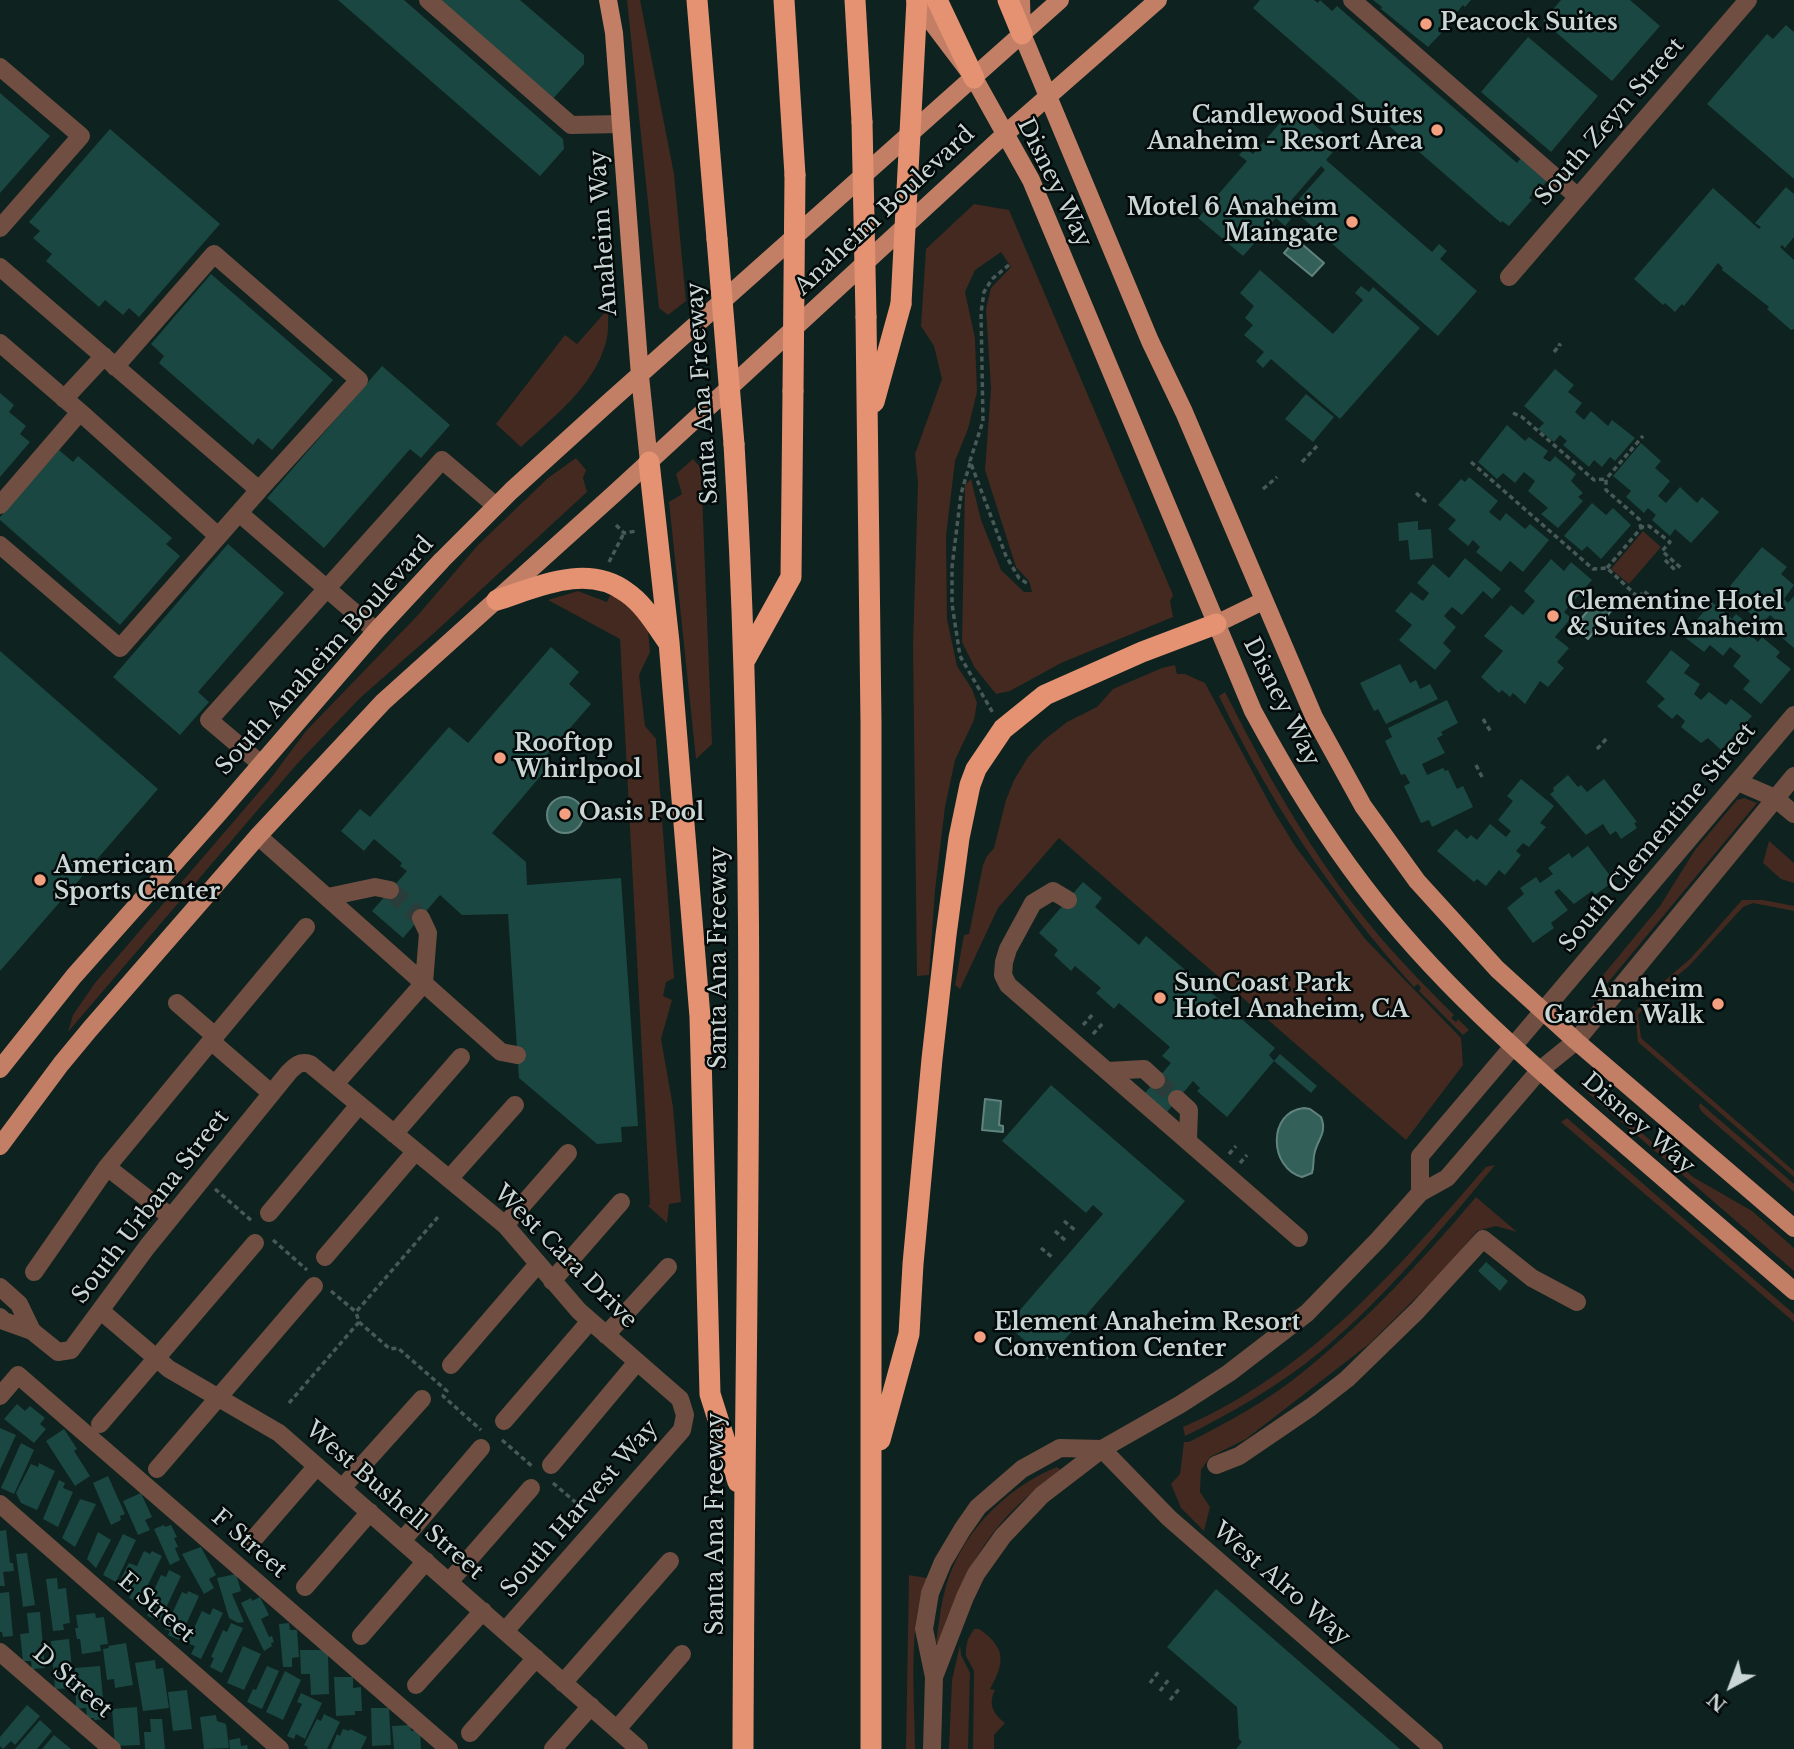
<!DOCTYPE html>
<style>
body{margin:0}
#map{position:relative;width:1794px;height:1749px;overflow:hidden;background:#0e221f;font-family:"Libre Baskerville",serif}
canvas{display:block}
.north{position:absolute;left:1696px;top:1651px;width:70px;height:70px;-webkit-text-stroke:5px #030a09;paint-order:stroke;rotate:221deg;font-size:19px;font-weight:700;line-height:28px;text-align:center;color:#cad6d4}
.north::after{content:'';display:block;margin:auto;width:24px;height:32px;background:#cad6d4;clip-path:polygon(50% 0,100% 100%,50% 72%,0 100%)}
</style>
<div id="map">
<canvas width="1794" height="1749"></canvas>
<div class="north">N</div>
</div>
<script>
const ctx = document.querySelector('canvas').getContext('2d');
ctx.lineJoin = 'round';
function paint(path, color) { ctx.fillStyle = color; ctx.fill(path, 'evenodd'); }
function stroke(path, color, width, dash) { ctx.strokeStyle = color; ctx.lineWidth = width; ctx.lineCap = dash ? 'butt' : 'round'; ctx.setLineDash(dash || []); ctx.stroke(path); }
function drawText(font, color, halo, rows, align = 'center') {
  ctx.font = font + ' "Libre Baskerville",serif'; ctx.lineWidth = 5; ctx.setLineDash([]); ctx.textBaseline = 'middle'; ctx.strokeStyle = halo; ctx.fillStyle = color; for (const [text, x, y, turn = 0] of rows) {
    ctx.save(); ctx.translate(x, y); ctx.rotate((+turn || 0) * Math.PI / 180); ctx.textAlign = isNaN(turn) ? turn : align; if (halo) ctx.strokeText(text, 0, 0); ctx.fillText(text, 0, 0); ctx.restore();
  }
}
paint(new Path2D(`
 M627,0H640L674,174L686,301L668,315L659,308Z
 M974,204L1009,210L1173,595L1170,601L1173,617L1061,663L1010,691L996,694L975,668L962,642L965,485L971,479L981,520L1001,570L1024,592H1032L1029,581L1016,567L985,470L991,389L986,309L991,288L1011,267L1001,252L975,270L965,292L975,338L977,392L968,429L955,461L946,536L947,619L957,666L972,689L977,703L974,720L955,760L945,807L935,890L929,975L917,976L913,645L918,483L915,454L942,379L934,346L921,326L926,249Z
 M608,309C608,319 609,332 606,342C594,387 554,416 521,447L496,424L565,335L577,344Z
 M576,458L586,470L583,478L587,492L434,633L360,698L297,764L68,1032L73,1015L95,983L271,778L306,731L418,615L478,545L548,478Z
 M693,459L701,468L712,744L696,759L669,502L682,494L676,474Z
 M1643,531L1661,547L1629,584L1611,569Z
 M578,591L607,602L612,591L628,600L648,630L650,652L639,675L645,726L656,739L674,978L666,982L663,996L672,1000L661,1039L673,1107L681,1202L669,1204L667,1223L648,1206L650,1204L620,639L548,600Z
 M1175,665L1177,674H1185L1205,683L1273,810L1295,846L1366,940L1461,1038L1463,1065L1406,1140L1059,838L998,908L960,989L955,985L964,935L969,934L983,865L987,856L994,848L1006,800L1014,780L1028,757L1044,740L1067,722L1097,707L1113,689L1162,668Z
 M1225,692C1255,751 1287,810 1324,864C1361,919 1407,969 1454,1015L1451,1018L1456,1022L1458,1019L1469,1030L1463,1035L1419,991L1421,988L1418,984L1414,987C1335,899 1270,803 1219,696Z
 M1744,798L1757,803L1600,992L1594,991L1595,985L1660,906L1695,850L1737,800Z
 M1769,841L1794,863V883L1781,879L1763,863Z
 M1742,900H1763L1794,906V911L1753,903L1743,907L1689,966L1655,994L1638,1015L1641,1038L1794,1171V1177L1638,1042L1635,1012L1661,984L1690,959Z
 M1580,1080L1693,1177L1752,1211L1794,1248V1271L1582,1088L1579,1084Z
 M1700,1103L1794,1184V1192L1702,1112L1699,1107Z
 M1567,1118L1794,1314V1322L1561,1122Z
 M1495,1165C1441,1230 1386,1297 1320,1352C1280,1385 1232,1413 1185,1436L1183,1427C1310,1372 1397,1269 1486,1167Z
 M1476,1197L1517,1232L1496,1226L1477,1231L1445,1269L1369,1344L1246,1439L1210,1457L1201,1470L1200,1492L1210,1507L1204,1531L1181,1508L1171,1484L1180,1474L1184,1442H1189C1228,1422 1269,1400 1303,1372C1367,1320 1423,1260 1476,1197Z
 M1057,1467L1062,1471C995,1513 962,1570 939,1645L936,1642C939,1626 940,1609 944,1594C957,1537 1004,1488 1057,1467Z
 M909,1575L927,1578C907,1624 915,1698 915,1749H906Z
 M974,1629H979C1005,1647 1006,1661 990,1689L995,1690C988,1704 993,1714 1005,1723L994,1735V1749H973L974,1671L966,1656V1648L968,1639Z
 M960,1645L961,1655L970,1673L968,1749H949L952,1680Z`), '#43291f');
const water = new Path2D(`
 M1296,239L1324,263L1312,276L1284,253Z
 M1597,600L1611,611L1588,639L1574,627Z
 M547 815a18 18 0 1 1 36 0a18 18 0 1 1-36 0Z
 M985,1099L1001,1101L999,1125L1003,1126V1132L982,1130Z
 M1304,1108L1310,1109L1321,1117C1328,1134 1316,1140 1314,1156C1313,1163 1314,1166 1312,1173L1302,1177C1269,1168 1267,1112 1304,1108Z`);
paint(water, '#34605a');
stroke(water, '#61837f', 2);
paint(new Path2D(`
 M338,0H404L563,139L564,149L540,176Z
 M434,0H520L584,55V64L550,102Z
 M1260,0H1314L1318,3L1320,0L1332,11L1337,6L1517,163L1521,158L1547,181L1535,195L1533,193L1529,198L1532,200L1509,226L1502,221L1501,223L1253,8Z
 M1373,0H1471L1465,7L1463,5L1449,22L1451,23L1428,47L1381,9L1382,7Z
 M1561,0H1630L1660,26L1612,81L1543,21Z
 M1786,25L1794,32V179L1707,104L1767,34L1773,39Z
 M1528,37L1598,96L1551,152L1481,92Z
 M0,93L50,136L0,193Z
 M1294,107L1338,146L1326,160L1432,252L1439,244L1447,251L1440,259L1477,291L1438,336L1291,208L1325,170L1321,166L1282,211L1291,219L1285,226L1276,218L1266,229L1275,237L1268,244L1260,237L1243,256L1198,218L1247,161L1239,155L1245,148L1253,154Z
 M110,129L220,224L139,317L129,308L123,315L105,300L99,307L46,261L52,254L33,238L40,231L29,222Z
 M1786,187L1794,194V237L1785,248L1782,245L1780,247L1794,260V329L1791,330L1767,309L1769,307L1722,270L1723,268L1718,263L1684,306L1682,304L1675,312L1665,303L1663,305L1634,279L1713,188L1759,229L1761,227L1755,223Z
 M1260,270L1333,334L1363,300L1355,293L1361,286L1369,292L1373,287L1420,328L1340,419L1271,359L1263,368L1256,361L1264,352L1244,335L1253,325L1245,318L1254,306L1240,293Z
 M211,274L333,380L272,450L258,438L253,445L159,363L164,356L151,344Z
 M382,366L450,425L421,458L410,449L324,548L267,498Z
 M1555,369L1574,385L1568,392L1582,403L1575,412L1584,420L1591,411L1608,426L1612,420L1635,438L1615,461L1610,457L1602,467L1594,460L1589,467L1563,445L1567,441L1560,435L1554,442L1538,429L1544,423L1524,406Z
 M0,393L14,405L9,412L26,426L20,434L30,442L0,477Z
 M1306,394L1334,417L1313,442L1285,419Z
 M1507,425L1525,441L1529,437L1548,451L1543,458L1550,462L1555,456L1576,474L1571,481L1583,493L1578,497L1583,501L1558,528L1541,514L1548,508L1528,491L1535,481L1524,472L1515,483L1503,473L1497,479L1478,462Z
 M1641,443L1661,461L1655,468L1670,481L1658,496L1666,503L1680,487L1697,503L1702,497L1719,512L1691,543L1675,529L1670,536L1652,520L1656,515L1648,508L1644,513L1626,497L1631,491L1613,476Z
 M59,450L73,462L78,456L172,538L166,544L180,556L120,625L0,520V517Z
 M1469,477L1498,501L1489,512L1500,521L1506,513L1525,529L1530,524L1549,540L1523,572L1510,561L1501,572L1476,552L1480,547L1473,540L1468,546L1448,529L1456,520L1438,505L1461,479L1465,482Z
 M1592,503L1606,515L1613,508L1631,525L1601,559L1587,546L1582,551L1564,536Z
 M1418,521V530L1431,529L1433,558L1410,560L1408,540L1399,541L1398,523Z
 M228,544L284,593L198,692L209,702L180,735L113,677Z
 M1762,547L1787,567L1781,574L1794,585L1784,599L1788,603L1794,596V648L1774,631L1780,624L1770,615L1762,623L1744,608L1749,602L1730,586Z
 M1465,558L1501,589L1492,599L1483,591L1462,615L1452,607L1444,616L1456,627L1443,643L1451,651L1435,670L1399,640L1412,625L1395,611L1411,592L1423,601L1429,593L1417,583L1433,564L1449,578Z
 M1551,559L1564,571L1571,562L1592,580L1564,612L1571,618L1555,637L1569,648L1557,662L1564,668L1548,687L1540,681L1525,704L1513,693L1510,697L1502,690L1499,693L1481,677L1503,651L1484,636L1511,605L1523,615L1535,601L1524,591Z
 M1712,602L1732,619L1736,614L1752,627L1747,632L1758,642L1762,637L1780,652L1776,657L1791,669L1761,704L1743,689L1750,681L1733,666L1741,656L1730,647L1723,656L1710,645L1704,652L1683,636Z
 M551,647L579,672L569,684L591,704L543,759L550,765L492,833L526,862L527,885L621,878L638,1126L621,1127L622,1142L597,1144L519,1078L508,914L462,915L440,895L403,938L372,911L407,871L400,866L402,863L374,839L364,851L341,831L360,809L370,817L449,727L468,743Z
 M1671,650L1690,665L1684,673L1700,684L1694,694L1701,700L1709,692L1726,705L1731,699L1752,716L1721,750L1708,738L1701,743L1681,727L1685,721L1677,714L1672,719L1657,706L1665,699L1646,682Z
 M0,651L158,789L0,971Z
 M1400,664L1410,683L1416,680L1420,689L1430,684L1438,699L1386,724L1378,709L1374,711L1360,683Z
 M1447,700L1458,723L1441,732L1443,735L1437,738L1445,753L1422,764L1427,775L1443,768L1445,771L1448,770L1457,789L1463,786L1473,807L1432,827L1429,820L1421,823L1404,786L1410,783L1405,774L1401,775L1385,741L1392,737L1388,728Z
 M1568,775L1578,787L1581,785L1587,792L1604,779L1637,822L1634,823L1637,828L1621,839L1616,831L1610,835L1603,824L1586,835L1550,794L1554,791L1553,788Z
 M1521,779L1554,806L1540,823L1546,827L1529,847L1523,843L1516,851L1521,855L1505,875L1499,870L1486,886L1477,879L1474,882L1437,851L1456,829L1467,839L1471,835L1477,840L1490,824L1506,837L1511,831L1498,820L1513,801L1507,796Z
 M1588,846L1614,881L1595,895L1592,891L1574,904L1559,889L1554,892L1568,910L1551,923L1554,928L1533,943L1507,908L1524,894L1520,888L1536,877L1540,883L1553,874L1548,868L1569,853L1572,858Z
 M1083,882L1102,898L1095,907L1139,945L1146,936L1275,1048L1269,1055L1274,1061L1227,1117L1197,1091L1200,1088L1193,1081L1167,1112L1145,1093L1171,1063L1162,1056L1170,1047L1119,1003L1114,1009L1096,993L1101,988L1075,966L1071,971L1054,955L1058,950L1039,933Z
 M1280,1054L1317,1086L1311,1093L1274,1061Z
 M1051,1085L1185,1201L1047,1360L1007,1325L1103,1214L1093,1205L1086,1213L1002,1141Z
 M1486,1262L1508,1281L1500,1291L1478,1271Z
 M17,1404L25,1411L30,1406L45,1418L40,1424L46,1429L34,1443L4,1419Z
 M0,1428L16,1435L0,1470Z
 M64,1429L77,1449L74,1451L90,1476L75,1486L46,1441Z
 M21,1443L34,1450L14,1494L1,1488Z
 M39,1463L55,1471L37,1510L21,1503L16,1493L31,1464L38,1467Z
 M108,1476L125,1514L120,1516L121,1520L111,1525L93,1483Z
 M59,1480L65,1483L63,1488L73,1492L58,1527L43,1519Z
 M141,1493L152,1517L145,1520L150,1530L138,1535L123,1501Z
 M80,1499L96,1504L75,1547L62,1538Z
 M164,1525L165,1527L171,1525L177,1537L174,1538L178,1547L175,1548L180,1560L170,1565L154,1529Z
 M6,1530L10,1563H13L14,1571L3,1572L5,1586H0V1531Z
 M98,1532L111,1540L96,1568L87,1559Z
 M123,1534L136,1540L116,1582L103,1575Z
 M201,1547L216,1575L209,1579L214,1588L204,1594L182,1554Z
 M144,1551L150,1554L152,1551L162,1556L139,1603L129,1598L132,1593L117,1586L129,1563L137,1566Z
 M27,1553L35,1605L23,1607L16,1554Z
 M169,1570L181,1576L160,1621L147,1616L150,1610L146,1608L161,1575L166,1577Z
 M236,1574L241,1591L232,1594L244,1622L238,1623L229,1618L217,1578Z
 M57,1578L58,1589L66,1588L70,1623L63,1624L64,1630L53,1631L46,1579Z
 M1216,1589L1400,1749H1236L1242,1742L1239,1739L1237,1707L1167,1647Z
 M188,1591L199,1596L179,1640L168,1635L170,1631L165,1629L182,1592L187,1594Z
 M9,1592L13,1636L3,1637L2,1632H0V1593Z
 M260,1597L269,1615L261,1619L269,1637L272,1636L274,1642L271,1643L272,1646L264,1651L241,1603L251,1598L252,1601Z
 M213,1608L223,1613L201,1659L191,1654L195,1646L187,1643L202,1611L210,1615Z
 M40,1612L45,1668L32,1669L31,1661H23L20,1634L29,1633L27,1613Z
 M95,1613L96,1618L104,1617L108,1644L100,1645L101,1651L82,1654L80,1639H77L75,1628H78L76,1615Z
 M231,1623L243,1628L222,1673L210,1667L214,1658L211,1657L223,1630L227,1632Z
 M289,1623L290,1630H297L299,1657L292,1658V1667H283L279,1624Z
 M69,1639L74,1688L55,1689L51,1641Z
 M126,1643L133,1685L115,1688L114,1679L107,1680L103,1649L109,1648L108,1646Z
 M243,1646L261,1654L244,1690L227,1683Z
 M300,1650H324L328,1653L329,1694L311,1695L310,1674H301Z
 M155,1660L156,1669L163,1668L169,1708L143,1711L135,1663Z
 M100,1666L105,1719L94,1720V1718H87L86,1708L76,1709L75,1668Z
 M267,1666L279,1671L262,1709L247,1702L253,1689L256,1690Z
 M285,1671L301,1680L283,1720L266,1712Z
 M334,1677H353V1688L361,1687L362,1711H355V1715L336,1716Z
 M187,1690L192,1729L173,1731L168,1692Z
 M301,1693L322,1703L305,1739L296,1734L294,1739L287,1736L302,1704L297,1702Z
 M27,1705L40,1716L15,1745L11,1741L3,1749L0,1746V1737Z
 M137,1707L140,1745L115,1746L112,1709Z
 M371,1708H389L391,1745L372,1746Z
 M324,1714L340,1722L327,1749H307L308,1747L304,1745L317,1719L321,1721Z
 M216,1715L217,1721L226,1724L229,1748L204,1749L200,1717Z
 M150,1719H162L165,1749H145L144,1732H151Z
 M40,1720L52,1731L37,1749H15Z
 M410,1725L411,1731L420,1730L421,1749H394L392,1726Z
 M343,1729L349,1731L350,1729L367,1737L361,1749H331L337,1734L340,1736Z
 M54,1735L71,1749H42Z
 M240,1738L241,1746L247,1745L248,1749H230L229,1740Z`), '#1b4742');
stroke(new Path2D(`
 M390,890L421,918
 M1156,1080L1177,1099`), '#2a3d3a', 18, [18, 9]);
stroke(new Path2D(`
 M1009,265L992,279L984,292L981,313L983,421L970,461L1006,556L1019,578L1028,584
 M1554,352L1560,345L1558,344
 M1513,413L1522,417L1594,480L1606,479
 M1302,462L1317,446
 M1471,462L1593,569L1607,568L1640,599L1637,602L1641,610
 M970,463L961,494L952,567V604L960,656L993,713
 M1263,489L1277,477
 M1416,493L1425,501L1424,503
 M616,525L624,533L637,531
 M1641,529L1639,519L1606,490V479L1643,436
 M1665,560L1675,570L1676,568
 M609,562L624,533
 M1607,568L1642,527L1649,526L1670,542L1662,551L1681,568
 M1639,597L1644,591L1653,599
 M1483,719L1491,732
 M1597,749L1608,737
 M1476,765L1483,779
 M1083,1025L1094,1013
 M1093,1034L1104,1022
 M1229,1154L1236,1146
 M1240,1163L1247,1155
 M215,1189L252,1221
 M1064,1221L1076,1231
 M1055,1231L1067,1242
 M273,1240L307,1270
 M1041,1248L1053,1258
 M331,1291L356,1312L438,1217
 M359,1322L390,1349L398,1348L447,1391L443,1396L481,1430
 M289,1403L359,1322L356,1312
 M502,1440L533,1467
 M553,1483L587,1512
 M1150,1683L1159,1671
 M1160,1691L1169,1679
 M1170,1700L1180,1688`), '#485957', 3.5, [5, 3.5]);
stroke(new Path2D(`
 M428,0L571,125L621,124
 M1352,0L1578,197
 M0,67L81,136L0,228
 M0,267L259,490L120,648L0,545
 M1509,277L1748,0
 M0,343L80,412L0,505
 M115,367L214,254L359,380L259,490
 M64,399L104,356
 M80,412L218,536
 M239,513L376,631
 M261,764L209,720L442,460L496,506
 M1738,782L1775,798L1794,814
 M258,836L501,1052L517,1055
 M328,897L375,887L390,890
 M1068,900L1053,891L1033,903L1008,949L1004,962L1003,975L1008,985L1299,1238
 M177,1003L215,1036
 M211,1041L306,927
 M1108,1071L1144,1069L1156,1080
 M335,1084L424,983L428,933L421,918
 M1177,1099L1189,1110L1188,1140
 M394,1134L461,1057
 M107,1167L211,1041L271,1093
 M449,1179L515,1105
 M1420,1193V1156L1794,715
 M269,1213L359,1105
 M505,1225L568,1153
 M325,1257L415,1152
 M34,1272L107,1167L171,1217
 M552,1281L621,1202
 M0,1287L19,1304L32,1331
 M101,1311L169,1369L279,1433L639,1749
 M0,1317L4,1321L32,1331L58,1352L71,1350L147,1247L289,1072C296,1065 300,1061 310,1064L505,1225L579,1311L680,1399L685,1415L682,1430L505,1631
 M606,1335L668,1267
 M451,1365L538,1264
 M0,1396L18,1375L449,1749
 M504,1421L590,1321
 M100,1424L255,1243
 M1102,1449L1169,1518L1434,1749
 M551,1465L637,1362
 M1216,1465L1239,1456L1311,1407L1347,1379L1417,1311L1483,1239L1532,1278L1577,1302
 M157,1469L314,1286
 M342,1488L422,1399
 M0,1504L280,1749
 M252,1541L317,1466
 M402,1541L481,1448
 M449,1582L531,1488
 M305,1587L370,1512
 M361,1636L426,1561
 M0,1652L112,1749
 M934,1677L965,1597L976,1574L1003,1536L1042,1495L1102,1449L1181,1404L1229,1373L1307,1313L1378,1240L1420,1193L1447,1178L1539,1071L1576,1041L1794,776
 M563,1683L670,1561
 M416,1685L483,1611
 M617,1729L682,1654
 M470,1733L536,1658
 M553,1749L591,1706
 M932,1749L934,1677L924,1629L930,1593L943,1562L962,1530L978,1507L1022,1469L1060,1448L1102,1449`), '#704f42', 18);
stroke(new Path2D(`
 M608,0L614,33L640,376L649,462
 M915,0L974,78L1031,180L1253,711C1286,772 1321,830 1363,885C1433,978 1522,1056 1610,1132C1671,1185 1733,1238 1794,1291
 M1021,0L1022,34L1150,341L1184,412L1314,717L1363,806L1417,881L1497,969L1576,1041L1794,1228
 M1216,624L1263,601
 M0,1069L74,976L219,813L376,631L442,560L511,491L608,403L1060,0
 M0,1146L61,1064L90,1029L258,836L383,702L614,494L1004,135L1158,0`), '#c37f65', 18);
stroke(new Path2D(`
 M697,0L717,239
 M784,0L795,175
 M855,0L862,122
 M937,0L974,78
 M1008,0L1022,34
 M866,317L871,723V1749
 M874,402L901,304
 M734,444C760,878 744,1314 743,1749
 M649,462L669,642L700,1017L710,1394L738,1482
 M497,600C538,587 587,563 626,592C644,604 656,625 668,642
 M745,660L791,577L793,391
 M880,1440L909,1334L913,1264L932,1059L946,935L959,838L970,785L976,769L1003,729L1045,695L1142,652L1216,624`), '#e49272', 21);
stroke(new Path2D(`
 M862,122L866,317
 M717,239L734,444
 M901,304L917,0
 M793,391L795,175`), '#e49272', 21);
for (const [x, y, r, color] of [
 [1426,24,7,"#f2a080"],
 [1437,130,7,"#f2a080"],
 [1352,222,7,"#f2a080"],
 [1553,616,7,"#f2a080"],
 [500,758,7,"#f2a080"],
 [565,814,7,"#f2a080"],
 [40,880,7,"#f2a080"],
 [1160,998,7,"#f2a080"],
 [1718,1004,7,"#f2a080"],
 [980,1337,7,"#f2a080"]
]) { const dot = new Path2D(); dot.arc(x, y, r, 0, 2 * Math.PI); ctx.fillStyle = color; ctx.fill(dot); stroke(dot, '#030a09', 2.5); }
drawText('bold 23px', '#cad6d4', '#030a09', [
 ["Peacock Suites",1440,24],
 ["Candlewood Suites",1423,117,"right"],
 ["Anaheim - Resort Area",1423,143,"right"],
 ["Motel 6 Anaheim",1338,209,"right"],
 ["Maingate",1338,235,"right"],
 ["Clementine Hotel",1567,603],
 ["& Suites Anaheim",1567,629],
 ["Rooftop",514,745],
 ["Whirlpool",514,771],
 ["Oasis Pool",579,814],
 ["American",54,867],
 ["Sports Center",54,893],
 ["SunCoast Park",1174,985],
 ["Hotel Anaheim, CA",1174,1011],
 ["Anaheim",1704,991,"right"],
 ["Garden Walk",1704,1017,"right"],
 ["Element Anaheim Resort",994,1324],
 ["Convention Center",994,1350]
], 'left');
drawText('23px', '#cad6d4', '#030a09', [
 ["South Zeyn Street",1610,122,-49],
 ["Disney Way",1054,183,64],
 ["Anaheim Boulevard",885,211,-43],
 ["Anaheim Way",604,233,-94],
 ["Santa Ana Freeway",703,393,-94],
 ["South Anaheim Boulevard",325,656,-48],
 ["Disney Way",1281,702,63],
 ["South Clementine Street",1658,838,-50],
 ["Santa Ana Freeway",720,958,-90],
 ["Disney Way",1638,1124,41],
 ["South Urbana Street",151,1207,-52],
 ["West Cara Drive",565,1257,45],
 ["West Bushell Street",394,1501,41],
 ["South Harvest Way",580,1509,-49],
 ["Santa Ana Freeway",717,1524,-90],
 ["F Street",249,1544,41],
 ["West Alro Way",1281,1584,41],
 ["E Street",156,1608,41],
 ["D Street",72,1682,41]
]);
</script>
